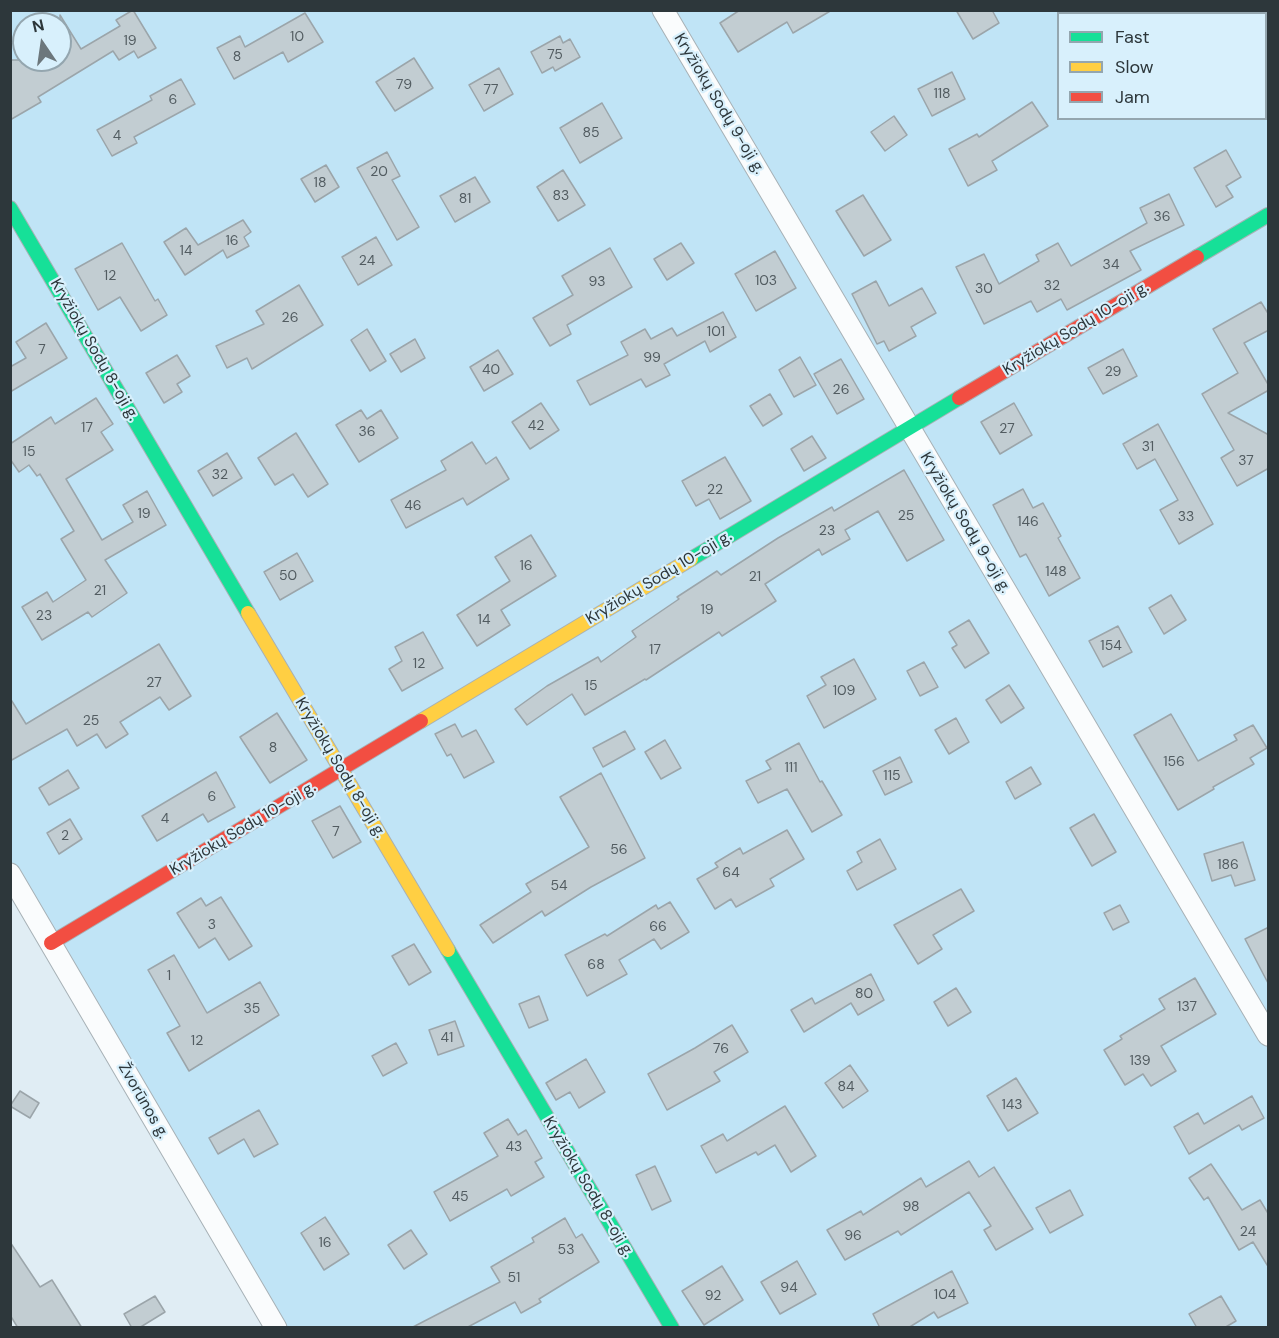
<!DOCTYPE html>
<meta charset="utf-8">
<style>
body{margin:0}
#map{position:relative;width:1279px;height:1338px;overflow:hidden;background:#e0edf4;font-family:"DM Sans",sans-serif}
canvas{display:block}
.frame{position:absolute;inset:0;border:12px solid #2d373b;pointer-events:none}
.legend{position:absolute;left:1057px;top:12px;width:210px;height:108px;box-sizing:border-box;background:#d8f0fc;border:2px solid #94a6af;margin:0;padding:8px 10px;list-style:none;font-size:18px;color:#2d373b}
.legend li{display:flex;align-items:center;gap:12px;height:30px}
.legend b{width:30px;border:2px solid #94a6af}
.north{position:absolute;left:12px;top:12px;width:60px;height:60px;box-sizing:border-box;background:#d8f0fc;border:2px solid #94a6af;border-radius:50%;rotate:347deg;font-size:16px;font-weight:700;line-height:24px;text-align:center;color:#2d373b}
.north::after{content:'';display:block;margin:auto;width:21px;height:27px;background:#6c777c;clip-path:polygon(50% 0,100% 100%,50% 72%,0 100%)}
</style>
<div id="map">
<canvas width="1279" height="1338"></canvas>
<div class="frame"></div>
<ul class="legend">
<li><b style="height:8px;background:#16e098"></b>Fast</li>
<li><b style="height:8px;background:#ffcf43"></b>Slow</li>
<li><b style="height:8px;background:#f24e42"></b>Jam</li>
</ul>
<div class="north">N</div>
</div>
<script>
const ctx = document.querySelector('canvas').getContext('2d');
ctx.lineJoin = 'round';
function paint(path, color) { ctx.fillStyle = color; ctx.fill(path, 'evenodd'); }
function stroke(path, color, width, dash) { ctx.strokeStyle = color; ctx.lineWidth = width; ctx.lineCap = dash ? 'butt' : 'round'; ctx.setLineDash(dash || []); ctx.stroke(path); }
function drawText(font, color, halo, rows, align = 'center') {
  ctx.font = font + ' "DM Sans",sans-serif'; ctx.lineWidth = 4.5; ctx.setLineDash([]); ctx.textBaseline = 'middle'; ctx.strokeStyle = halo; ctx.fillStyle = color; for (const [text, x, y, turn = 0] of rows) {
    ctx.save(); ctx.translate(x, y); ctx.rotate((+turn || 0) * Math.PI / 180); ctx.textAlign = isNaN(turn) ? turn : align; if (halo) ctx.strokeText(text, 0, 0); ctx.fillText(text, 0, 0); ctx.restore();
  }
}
paint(new Path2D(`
 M11,11H1268V1327H281L11,877ZM1058,14H1266V118H1058ZM24,24H60V60H24Z`), '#c0e4f6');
const building = new Path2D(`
 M133,10L156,48L138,58L134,51L119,60L113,51L38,97L41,102L10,120V60H60V15L81,49L120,26L116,20Z
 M740,10H832L793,33L787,22L738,52L720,23Z
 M956,10H992L999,23L973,39Z
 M305,13L323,42L288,62L283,52L234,79L217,48L240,36L245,47Z
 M560,36L563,43L570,39L580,57L555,71L553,67L542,73L531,52Z
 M414,58L433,88L395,111L376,82Z
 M499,68L513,94L484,111L469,85Z
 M952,72L965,99L932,116L918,89Z
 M181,79L195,104L134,137L137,143L112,156L97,130L152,100L150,96Z
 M1032,102L1048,126L992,161L997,170L968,186L949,149L977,134L979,137Z
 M602,103L622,138L580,163L560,128Z
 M894,116L907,135L885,151L871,132Z
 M1226,150L1241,177L1226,186L1233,197L1216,207L1194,168Z
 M387,152L400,176L392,180L419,227L397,240L357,168Z
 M326,165L339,187L315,202L301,179Z
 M563,170L585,205L558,221L537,187Z
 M475,177L490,202L455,222L440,196Z
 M1169,194L1184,225L1130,251L1141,270L1067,310L1061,299L1037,312L1031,301L984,324L956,267L984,254L999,284L1039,261L1036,255L1058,243L1071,266L1147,223L1140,208Z
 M863,195L891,240L864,256L836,211Z
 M243,220L251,232L244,237L249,246L227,258L223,250L185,275L164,242L186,228L198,245Z
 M376,237L392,265L358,285L342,257Z
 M122,243L155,301L158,299L167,315L141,331L120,297L98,310L75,269Z
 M681,243L694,263L667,280L654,259Z
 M610,248L632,287L567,325L571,334L550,346L533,318L573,295L562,276Z
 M775,251L796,288L756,311L735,274Z
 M876,281L889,306L922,288L936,313L911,327L916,336L889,351L884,341L877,344L852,294Z
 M299,285L323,325L252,369L247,358L227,368L216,346L264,324L256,311Z
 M1261,302L1269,315V330L1244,343L1269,386V390L1228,413L1269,435V468L1237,486L1221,458L1234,450L1202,394L1238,373L1213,329Z
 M723,312L736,337L710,352L705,341L664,364L670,375L646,387L641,379L590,405L577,381L628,355L621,342L645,329L651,339L672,328L677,336Z
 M46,323L67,358L10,392V367L26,358L16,342Z
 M367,329L386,361L370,371L351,340Z
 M415,339L425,358L401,372L390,354Z
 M1123,349L1137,376L1103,394L1088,368Z
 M498,350L513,374L484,391L470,367Z
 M177,355L190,376L177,384L182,392L164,403L146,373Z
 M800,357L816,385L794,397L779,370Z
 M841,359L864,399L837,414L814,374Z
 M770,394L782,414L763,426L750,406Z
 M96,398L113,424L101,432L113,450L66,479L102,540L133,522L123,505L147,491L166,525L105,560L127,593L92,617L88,612L42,640L22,607L47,592L53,602L86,580L61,539L74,531L40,474L37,476L29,465L19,472L10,459V444L51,417L55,424Z
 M541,403L559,430L530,449L512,422Z
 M1014,403L1032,435L1000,454L981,422Z
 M361,410L367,419L381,410L398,438L359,462L336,425Z
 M1158,424L1213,524L1179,544L1160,510L1178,500L1155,459L1137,469L1123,444Z
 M296,433L328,484L308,497L293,474L275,485L258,458Z
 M812,436L826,458L804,471L791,449Z
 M472,442L486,464L496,457L509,479L467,505L463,498L406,528L391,500L446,470L441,461Z
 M227,453L242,478L213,496L198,471Z
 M725,457L751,501L720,519L709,499L696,506L682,481Z
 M904,470L944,540L907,561L878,511L845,530L850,539L822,555L819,549L765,584L776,601L722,636L719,632L646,680L645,679L585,715L572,694L527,725L515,709L547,686L598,657L601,662L636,637L632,631L679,599L677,597L717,571L721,575L778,538L832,507L834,511Z
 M1023,489L1033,508L1043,503L1061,536L1058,538L1080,578L1049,596L1026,554L1020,557L993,505Z
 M531,535L556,576L501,610L510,625L477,646L457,615L510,581L495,557Z
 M297,553L313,581L280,600L264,572Z
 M1171,595L1186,620L1164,634L1149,608Z
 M969,620L989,653L965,668L952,648L957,645L949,632Z
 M1118,626L1132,652L1103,667L1089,641Z
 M423,632L443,668L402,691L389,669L402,661L395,647Z
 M159,644L191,696L169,710L160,697L120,722L128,734L106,748L97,734L77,746L67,729L10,761V698L26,724Z
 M854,659L876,699L824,728L807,696L826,685L821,677Z
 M924,662L938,687L920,696L907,671Z
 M1009,685L1024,708L1001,723L986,700Z
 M277,713L307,760L270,783L240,737Z
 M1171,714L1198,761L1237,740L1234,735L1253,725L1267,748L1250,758L1254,764L1213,787L1214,789L1178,810L1134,735Z
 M956,718L969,742L949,754L935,730Z
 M455,724L462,737L476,730L494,762L464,778L451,754L447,756L435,734Z
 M625,731L635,749L603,767L593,748Z
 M665,740L681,768L661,779L645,752Z
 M799,743L820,782L822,781L842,815L812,832L787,789L758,803L746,781L771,769L766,761Z
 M900,757L912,782L885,795L873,771Z
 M1031,767L1041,784L1015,799L1006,782Z
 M68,770L79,788L49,805L39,788Z
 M216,772L235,807L208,822L203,814L157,841L142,816Z
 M601,773L645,858L591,887L545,916L542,911L493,943L480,925L531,892L526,884L589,847L560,797Z
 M340,806L361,842L333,858L312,821Z
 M1094,814L1116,852L1092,866L1070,828Z
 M70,819L82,839L59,854L47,833Z
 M787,830L804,859L770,879L774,886L736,907L731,899L715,909L697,879L718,867L715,863L740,848L743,854Z
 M880,839L896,869L857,890L847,871L862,862L857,852Z
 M1243,842L1255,880L1235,886L1231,875L1212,881L1204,854Z
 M961,889L974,911L933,935L942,949L918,964L894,925Z
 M221,897L252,946L229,960L215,938L199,948L177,913L201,898L206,906Z
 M670,902L689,932L661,949L654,939L619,960L627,974L587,996L565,955L605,934L607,936L656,905L658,909Z
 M1120,905L1129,922L1113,930L1104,913Z
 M1269,927V985L1245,939Z
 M414,944L431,972L409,985L392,956Z
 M174,955L207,1013L260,982L279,1015L189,1071L167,1033L180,1026L148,970Z
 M871,974L884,1000L858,1015L851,1003L804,1032L791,1010L812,998L815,1004Z
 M1195,978L1216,1014L1161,1046L1176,1071L1151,1086L1143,1074L1125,1085L1104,1050L1122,1039L1120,1036L1165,1009L1159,999Z
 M956,988L971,1012L948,1026L934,1002Z
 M539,996L548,1020L529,1028L519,1004Z
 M455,1021L464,1046L438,1055L429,1030Z
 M732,1025L748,1052L714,1072L720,1081L667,1110L648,1074L695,1048Z
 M396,1043L407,1063L383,1076L372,1056Z
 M586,1059L605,1092L579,1108L570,1092L556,1100L546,1083Z
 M850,1065L868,1091L843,1108L825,1083Z
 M1016,1078L1038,1113L1008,1131L987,1096Z
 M20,1091L39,1103L30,1118L10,1106Z
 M1252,1096L1264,1118L1242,1130L1239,1125L1189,1154L1174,1127L1198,1113L1204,1124Z
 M785,1106L816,1156L791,1172L775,1145L758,1155L756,1152L716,1173L701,1146L723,1134L727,1141Z
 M259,1110L278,1144L254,1157L244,1139L218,1154L209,1138Z
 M508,1119L518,1135L526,1130L542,1158L535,1162L544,1177L511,1196L507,1189L450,1221L434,1192L498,1156L484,1133Z
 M969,1161L979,1177L994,1167L1033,1229L996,1250L984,1230L991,1226L969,1192L901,1235L898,1231L845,1260L827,1230L861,1211L863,1215L921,1178L926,1187Z
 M1211,1164L1242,1210L1260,1200L1269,1215V1268L1253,1242L1239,1250L1208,1197L1204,1200L1189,1178Z
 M655,1166L671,1201L652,1210L636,1175Z
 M1070,1190L1083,1215L1050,1233L1036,1208Z
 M325,1217L349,1254L324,1270L301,1233Z
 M565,1218L576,1238L582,1234L599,1262L539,1299L541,1302L521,1313L515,1302L466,1328H411L500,1282L491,1267L534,1242L532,1238Z
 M411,1230L427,1254L404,1269L388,1245Z
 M10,1242L40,1287L52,1280L82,1328H18L10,1315Z
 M797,1261L816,1294L780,1314L761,1282Z
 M722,1266L743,1300L704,1325L682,1291Z
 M952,1271L968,1303L938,1318L934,1312L908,1328H880L873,1314Z
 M155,1296L165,1312L139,1328H132L124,1314Z
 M1221,1296L1236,1321L1224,1328H1197L1189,1314Z`);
paint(building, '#c2cdd2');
stroke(building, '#9ba5aa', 1.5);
const street = new Path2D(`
 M663,10L1268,1035
 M10,874L276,1328`);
const fast = new Path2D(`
 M10,208L248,613
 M1197,257L1268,215
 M691,559L959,398
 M448,950L672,1328`);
const slow = new Path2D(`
 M248,613L448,950
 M421,721L691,559`);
const jam = new Path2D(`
 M959,398L1197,257
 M51,943L421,721`);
stroke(street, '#a7b1b6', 23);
stroke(fast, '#a7b1b6', 16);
stroke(slow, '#a7b1b6', 16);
stroke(jam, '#a7b1b6', 16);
stroke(street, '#fafcfd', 21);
stroke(fast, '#16e098', 14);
stroke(slow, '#ffcf43', 14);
stroke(jam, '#f24e42', 14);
drawText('14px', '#525c61', null, [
 ["10",297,37],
 ["19",130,41],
 ["75",555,55],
 ["8",237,57],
 ["79",404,85],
 ["77",491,90],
 ["118",942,94],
 ["6",173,100],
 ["85",591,133],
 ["4",117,136],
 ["20",379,172],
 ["18",320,183],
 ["83",561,196],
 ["81",465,199],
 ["36",1162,217],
 ["16",232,241],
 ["14",186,251],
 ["24",367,261],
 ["34",1111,265],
 ["12",110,276],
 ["103",766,281],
 ["93",597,282],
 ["32",1052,286],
 ["30",984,289],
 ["26",290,318],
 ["101",716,332],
 ["7",42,350],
 ["99",652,358],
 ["40",491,370],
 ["29",1113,372],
 ["26",841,390],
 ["42",536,426],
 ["17",87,428],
 ["27",1007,429],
 ["36",367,432],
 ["31",1148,447],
 ["15",29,452],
 ["37",1246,461],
 ["32",220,475],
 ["22",715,490],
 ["46",413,506],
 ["19",144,514],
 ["25",906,516],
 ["33",1186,517],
 ["146",1028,522],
 ["23",827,531],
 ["16",526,566],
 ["148",1056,572],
 ["50",288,576],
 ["21",755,577],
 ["21",100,591],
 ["19",707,610],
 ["23",44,616],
 ["14",484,620],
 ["154",1111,646],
 ["17",655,650],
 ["12",419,664],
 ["27",154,683],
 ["15",591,686],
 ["109",844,691],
 ["25",91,721],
 ["8",273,748],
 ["156",1174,762],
 ["111",791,768],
 ["115",892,776],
 ["6",212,797],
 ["4",165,819],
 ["7",336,832],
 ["2",65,836],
 ["56",619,850],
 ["186",1228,865],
 ["64",731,873],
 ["54",559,886],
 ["3",212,925],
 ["66",658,927],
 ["68",596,965],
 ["1",169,976],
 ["80",864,994],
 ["137",1187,1007],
 ["35",252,1009],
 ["41",447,1038],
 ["12",197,1041],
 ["76",721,1049],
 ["139",1140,1061],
 ["84",846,1087],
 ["143",1012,1105],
 ["43",514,1147],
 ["45",460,1197],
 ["98",911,1207],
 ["24",1248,1232],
 ["96",853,1236],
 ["16",325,1243],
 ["53",566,1250],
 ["51",514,1278],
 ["94",789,1288],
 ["104",945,1295],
 ["92",713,1296]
]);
drawText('16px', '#2d373b', '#d8f0fc', [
 ["Kryžiokų Sodų 9-oji g.",719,104,59],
 ["Kryžiokų Sodų 10-oji g.",1076,329,-31],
 ["Kryžiokų Sodų 8-oji g.",94,350,60],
 ["Kryžiokų Sodų 9-oji g.",965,523,59],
 ["Kryžiokų Sodų 10-oji g.",659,578,-31],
 ["Kryžiokų Sodų 8-oji g.",340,768,59],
 ["Kryžiokų Sodų 10-oji g.",243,829,-31],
 ["Žvorūnos g.",143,1101,60],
 ["Kryžiokų Sodų 8-oji g.",588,1187,59]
]);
</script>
